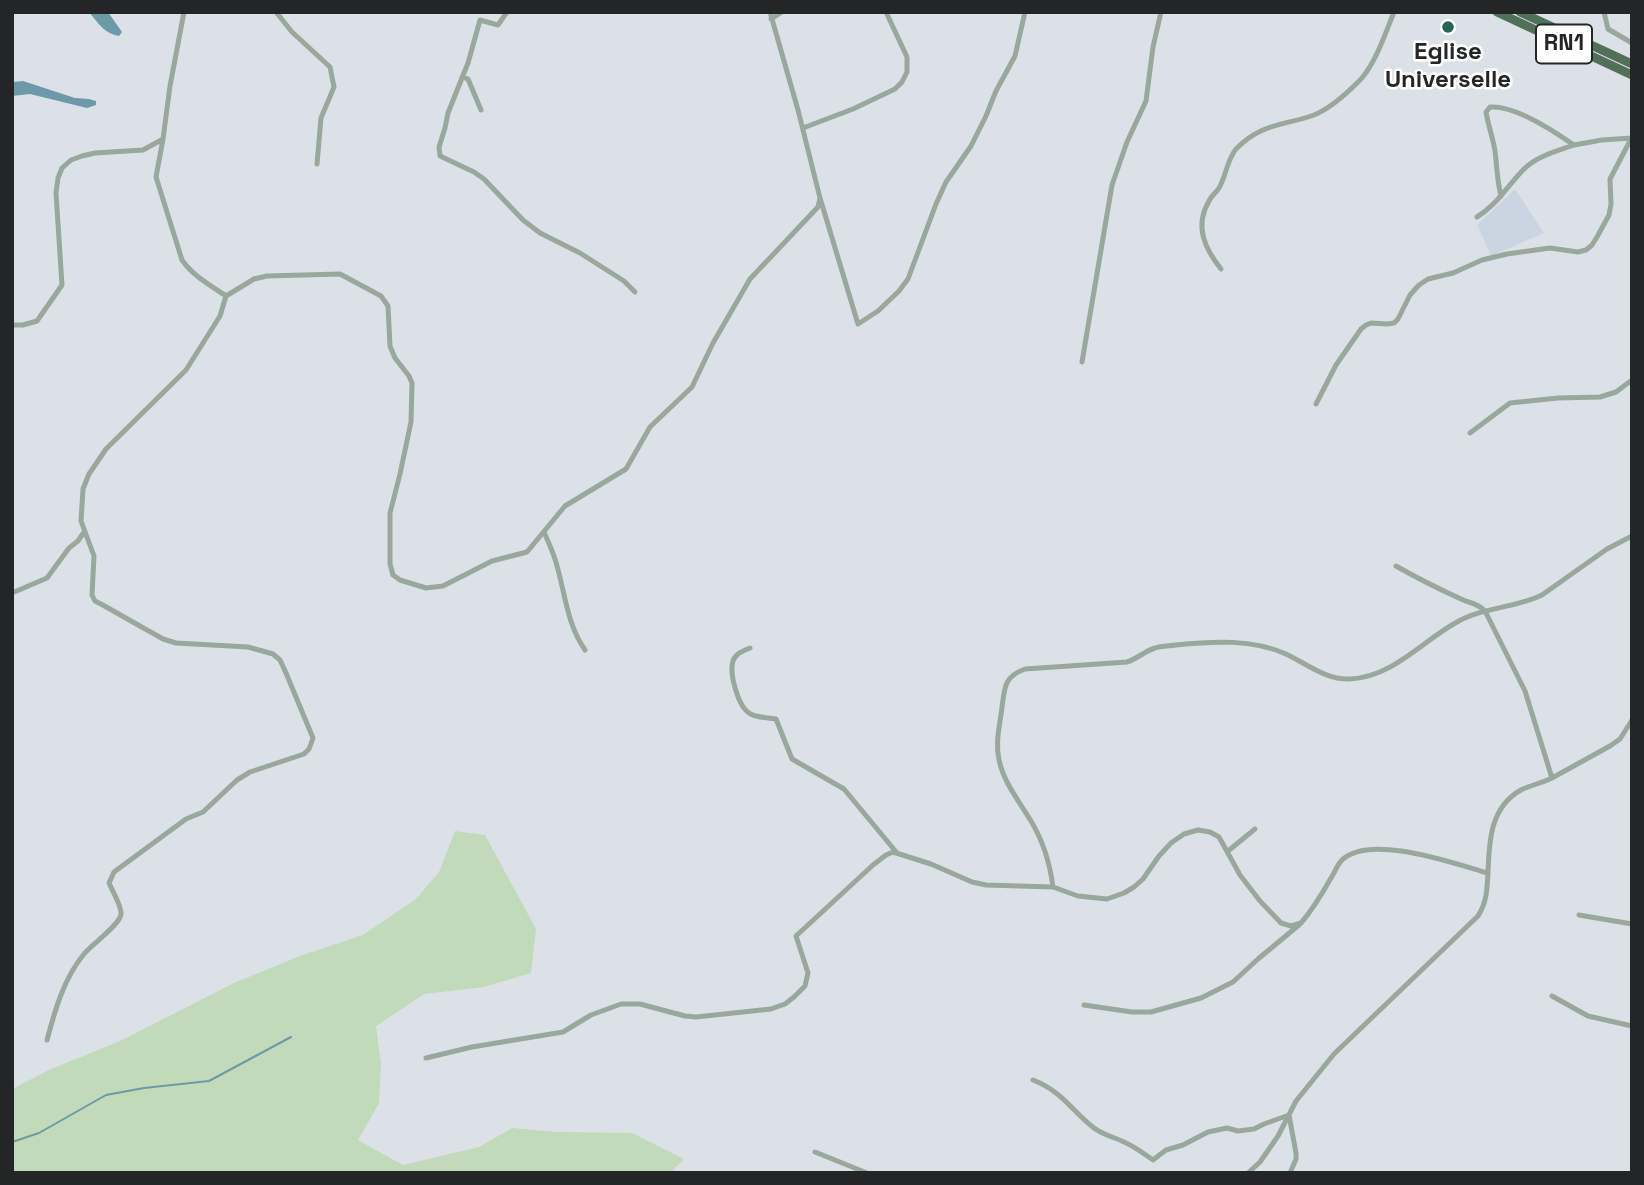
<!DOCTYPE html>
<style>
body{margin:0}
#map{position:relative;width:1644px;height:1185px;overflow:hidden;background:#dce1e7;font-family:"Space Grotesk",sans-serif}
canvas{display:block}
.frame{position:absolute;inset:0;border:14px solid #232527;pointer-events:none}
</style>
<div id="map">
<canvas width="1644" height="1185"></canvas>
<div class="frame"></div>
</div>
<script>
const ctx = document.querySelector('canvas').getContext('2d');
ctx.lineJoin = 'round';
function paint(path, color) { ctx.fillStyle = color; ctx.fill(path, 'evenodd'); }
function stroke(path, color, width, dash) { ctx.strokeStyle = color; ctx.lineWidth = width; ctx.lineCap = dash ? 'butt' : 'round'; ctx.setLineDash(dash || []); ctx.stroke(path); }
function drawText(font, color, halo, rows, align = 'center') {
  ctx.font = font + ' "Space Grotesk",sans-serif'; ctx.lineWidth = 5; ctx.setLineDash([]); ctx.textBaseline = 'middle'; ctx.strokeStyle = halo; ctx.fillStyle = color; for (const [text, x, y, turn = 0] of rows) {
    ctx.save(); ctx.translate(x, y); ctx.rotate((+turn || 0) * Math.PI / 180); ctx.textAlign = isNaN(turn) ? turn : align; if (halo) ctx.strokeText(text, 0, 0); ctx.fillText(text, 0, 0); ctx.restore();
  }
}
paint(new Path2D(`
 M1515,189L1544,233L1491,256L1477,225Z`), '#cbd5e1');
paint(new Path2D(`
 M455,831L485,835L536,929L531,973L484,987L424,994L376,1026L381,1064L379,1103L358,1140L403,1165L479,1147L512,1128L557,1132L632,1133L684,1159L670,1173H12V1089L49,1070L120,1041L234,983L300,956L363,935L416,899L439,872Z`), '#c1dab9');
paint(new Path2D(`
 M89,12H108L122,32L119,36C105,34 98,23 89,12Z
 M23,81L75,98L89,99L96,101V105L87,108L30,94L12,96V82Z`), '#6c9aa9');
stroke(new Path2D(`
 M12,1142L39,1133L106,1095L144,1088L209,1081L291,1037`), '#6c9aa9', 2);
stroke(new Path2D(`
 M184,12L170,86L163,139L156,177L182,260C193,276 210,285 226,296L254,279L267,276L340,274L381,296L388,306L390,346L395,358L409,376L412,383L411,422L400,474L390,513V564L393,575L400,580L426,588L443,586L492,561L527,552L565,506L626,469L650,427L692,387L713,343L750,279L818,207L820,198L798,110L770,12
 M276,12L292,32L330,67L334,87L321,118L317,164
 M507,12L498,25L480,20L468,63L448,113L445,128L439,147L440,156L474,172L484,179L523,220L540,233L580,253L624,281L635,292
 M1604,12L1608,29L1632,43
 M771,19L782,12
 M462,77L468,79L481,110
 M803,128L853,109L895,89L902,82L907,72V57L886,12
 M1501,196C1497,181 1497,166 1495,151C1493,138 1488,125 1486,112L1490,107C1514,105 1554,131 1574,145L1602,140L1631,138
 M820,198L858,324L878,311L899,291L908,279L936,204L946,182L971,146L986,116L996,91L1015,56L1025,12
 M1477,217C1497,205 1508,185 1524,169C1537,156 1557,151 1574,145
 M1221,269C1205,249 1194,226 1209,201C1211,196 1216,193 1219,188C1226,176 1227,160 1236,149C1261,123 1283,126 1314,115C1329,109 1345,95 1357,83C1374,68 1385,34 1394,12
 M12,325H23L37,321L62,285L56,193L58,178L62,168L71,160L82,156L95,153L143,150L163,139
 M1082,362L1112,185L1127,142L1146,101L1153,47L1161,12
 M1316,404L1336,365L1361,329L1366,325L1371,323L1387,324L1394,323L1398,319L1410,295L1419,285L1428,279L1453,273L1482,260L1507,254L1550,248L1578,252L1586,250L1592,245L1597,237L1609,215L1611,204L1610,179L1632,137
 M1470,433L1510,403L1558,398L1600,397L1616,392L1632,380
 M544,532C548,541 552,550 555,559C565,590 566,623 585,650
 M12,593L47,578L69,548L78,541L84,532
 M750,648C743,651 736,653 733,661C729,673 738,706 749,713C755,718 767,717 776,719L792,759L844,789L897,853
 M1552,778L1610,746L1620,739L1632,720
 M1228,851L1255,829
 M1053,887C1050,864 1043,841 1031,821C1019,801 1004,783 999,760C995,742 1000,725 1002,707C1005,686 1004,677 1025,669L1127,662C1137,659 1145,651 1155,648C1161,646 1170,646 1176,645C1213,641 1253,639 1286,654C1307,664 1326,680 1350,679C1393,677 1422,641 1457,622C1483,607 1516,608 1542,595L1607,549L1632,536
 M1579,915L1632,924
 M1552,996L1588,1016L1632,1026
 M1084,1005L1132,1012H1151L1201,998L1233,982L1258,959L1299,925
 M47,1040C55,1010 64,978 84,954C92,944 120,925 121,914C122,907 112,890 109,883L114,872L186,819L203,812L237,780L250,772L304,754L309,749L313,738L286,673L280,660L273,654L248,647L176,643L163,639L101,604L95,601L92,595L94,556L81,521L83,489L89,474L106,449L186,370L220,316L226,296
 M426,1058L472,1047L563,1032L591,1015L621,1004H640L685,1016L696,1017L771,1009L785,1004L794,997L805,986L808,973L796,936L873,865L886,855L893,852L931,864L972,882L986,885L1053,887L1078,896L1107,899L1124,893L1134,887L1143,879L1159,856L1171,843L1184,834L1198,830L1210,832L1219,837L1240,875L1260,901L1281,923L1291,926L1301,923C1313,909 1322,894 1331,878C1335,872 1337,865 1342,860C1370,833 1455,864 1488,873
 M1033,1080C1063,1092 1070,1109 1094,1128C1103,1135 1114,1137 1124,1142C1134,1146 1144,1154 1153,1160L1166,1150L1183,1145L1208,1132L1227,1128L1238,1131L1254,1129L1264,1124L1289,1115L1296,1153V1159L1290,1173
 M815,1152L867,1173
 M1248,1173L1260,1162L1278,1136L1296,1101L1334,1054L1478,916C1487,902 1487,889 1488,873C1489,842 1490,807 1521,790C1531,785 1542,783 1552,778L1525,691L1485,611C1476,602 1471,604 1461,599C1439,589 1417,578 1396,566`), '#98a89c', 5);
stroke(new Path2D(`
 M1497,12L1632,75
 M1520,12L1632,64`), '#50705a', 9);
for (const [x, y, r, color] of [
 [1448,27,7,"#246554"]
]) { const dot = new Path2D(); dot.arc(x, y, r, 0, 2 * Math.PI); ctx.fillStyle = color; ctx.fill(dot); stroke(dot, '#fff', 2.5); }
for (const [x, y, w] of [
 [1564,44,56]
]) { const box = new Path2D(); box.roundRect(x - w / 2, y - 19.5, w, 39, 5); ctx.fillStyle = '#fff'; ctx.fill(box); stroke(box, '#232527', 2); }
drawText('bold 23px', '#232527', null, [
 ["RN1",1564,44]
]);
drawText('bold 24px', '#232527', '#fff', [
 ["Eglise",1448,52],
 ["Universelle",1448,80]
]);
</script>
